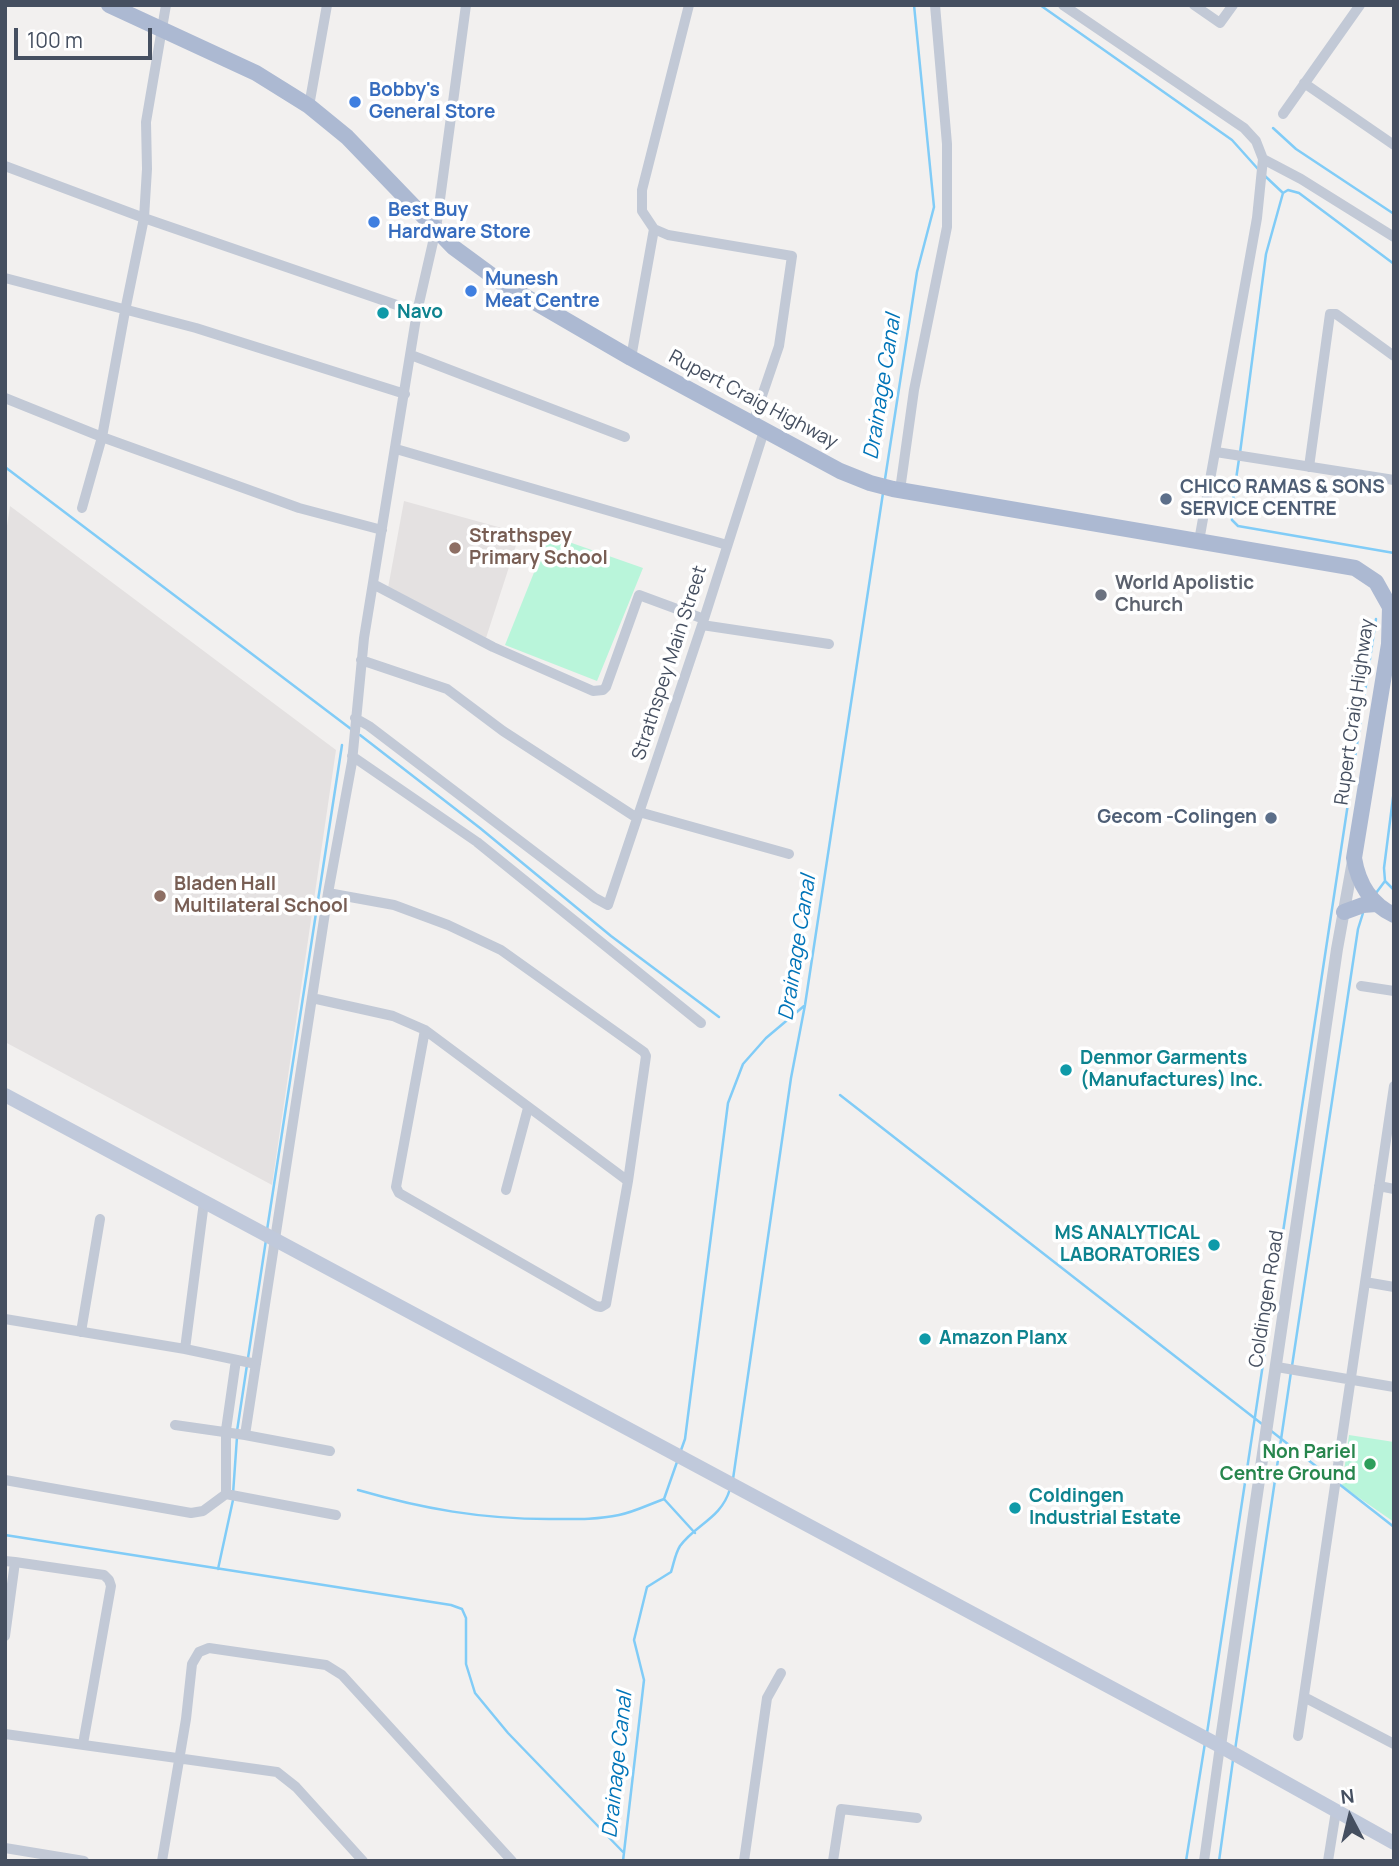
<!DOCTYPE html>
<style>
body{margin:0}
#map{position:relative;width:1399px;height:1866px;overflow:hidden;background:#f2f0ef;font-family:Manrope,sans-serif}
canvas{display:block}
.frame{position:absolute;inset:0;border:7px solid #454f60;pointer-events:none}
.north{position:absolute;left:1315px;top:1782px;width:70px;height:70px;-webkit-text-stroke:5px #fff;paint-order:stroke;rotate:353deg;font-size:19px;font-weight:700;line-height:28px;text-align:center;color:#454f60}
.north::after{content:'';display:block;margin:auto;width:24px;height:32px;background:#454f60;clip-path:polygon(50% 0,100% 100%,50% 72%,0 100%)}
.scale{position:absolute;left:14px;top:28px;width:138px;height:32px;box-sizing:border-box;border:4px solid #454f60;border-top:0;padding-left:9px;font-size:21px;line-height:24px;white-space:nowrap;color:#454f60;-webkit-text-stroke:5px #fff;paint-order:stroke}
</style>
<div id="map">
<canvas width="1399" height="1866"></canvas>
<div class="frame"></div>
<div class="north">N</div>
<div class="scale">100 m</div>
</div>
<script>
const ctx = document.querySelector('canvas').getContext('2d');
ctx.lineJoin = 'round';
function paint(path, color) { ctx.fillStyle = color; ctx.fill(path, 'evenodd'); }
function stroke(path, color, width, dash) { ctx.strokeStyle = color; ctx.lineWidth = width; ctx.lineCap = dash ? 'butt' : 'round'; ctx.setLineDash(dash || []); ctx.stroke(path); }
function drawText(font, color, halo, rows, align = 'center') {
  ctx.font = font + ' Manrope,sans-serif'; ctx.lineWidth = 7; ctx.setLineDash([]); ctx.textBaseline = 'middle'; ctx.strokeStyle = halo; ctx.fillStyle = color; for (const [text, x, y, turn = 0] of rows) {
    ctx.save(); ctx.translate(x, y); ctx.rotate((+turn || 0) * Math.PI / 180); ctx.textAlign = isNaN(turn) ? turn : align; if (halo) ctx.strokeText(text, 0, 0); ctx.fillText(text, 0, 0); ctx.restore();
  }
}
paint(new Path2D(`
 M404,501L520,533L486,638L388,588Z
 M10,506L336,750L272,1185L5,1042V539Z`), '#e4e1e1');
paint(new Path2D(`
 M549,535L643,568L597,681L505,645Z
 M1349,1435L1394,1442V1522L1342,1486Z`), '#b9f5da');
stroke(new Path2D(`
 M1040,5L1232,140L1258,169
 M1273,128L1296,149L1394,214
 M1265,176L1283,193
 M1240,453L1266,254L1283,193L1288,190L1299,193L1394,264
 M1239,459L1231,513L1232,520L1238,526L1394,553
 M5,467L351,729
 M885,479L917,272L934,207L914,5
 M360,735L480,828L611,936L719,1017
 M1394,790L1384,868L1385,881L1394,890
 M1376,893L1385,881
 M840,1095L1262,1424
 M267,1230L342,745
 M248,1358L266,1240
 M1292,1366L1358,929L1363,913
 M1270,1430L1331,1478
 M237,1431L247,1365
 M680,1453L685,1439L728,1103L743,1064L766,1038L804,1006
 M733,1479L791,1078L805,1005L883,493
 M1339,1484L1394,1527
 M358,1490C424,1509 481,1519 549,1519C572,1519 596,1520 619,1515C634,1512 650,1504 664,1499L695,1533
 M233,1494L237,1437
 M664,1499L677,1462
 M5,1535L451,1605L462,1609L466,1618V1664L475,1693L508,1733L623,1852
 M218,1569L233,1500
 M1207,1733L1376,619
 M1235,1750L1291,1372
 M623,1861L644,1680L634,1640L647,1587L671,1572C674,1563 675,1554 680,1546C696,1524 721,1519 730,1489
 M1186,1861L1205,1743
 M1219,1861L1233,1760`), '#81ccf7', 2.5);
stroke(new Path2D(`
 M1063,5L1244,128L1256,141L1263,159L1257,218L1199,541
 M1194,5L1220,23L1233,5
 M1304,83L1394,145
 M309,106L327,5
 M1283,114L1360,5
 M1263,159L1301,179L1394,237
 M5,166L144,218L417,312
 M654,229L668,235L792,256L779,346L752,425
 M5,278L196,328L405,394
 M411,355L625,437
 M631,358L654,229L642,211V190L689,5
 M5,398L102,437L299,508L382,530
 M396,449L727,545
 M1216,452L1394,480
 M1309,467L1330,314H1336L1394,356
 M900,490L914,390L947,227V144L935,5
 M82,508L102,437L125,311L144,218L147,169L146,122L166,5
 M373,584L493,647L593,691L603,690L606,687L639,595L704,619
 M702,625L829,644
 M361,660L447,689L503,731L637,818
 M355,718L369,726L595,898L608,905L704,619L764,431
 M352,756L477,842L701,1023
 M639,812L789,854
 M328,893L394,905L448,925L501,950L644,1052L646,1056L628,1181L606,1304L601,1307L596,1306L399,1193L396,1187L425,1030
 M1361,986L1394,991
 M312,998L393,1016L425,1030L628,1181
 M1379,1186L1394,1189
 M506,1190L528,1108
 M1365,1282L1394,1287
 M5,1319L185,1349L256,1364
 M81,1332L100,1219
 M185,1349L204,1202
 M1277,1367L1394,1387
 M175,1425L245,1435
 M330,1451L245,1435L328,893L352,762L364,638L417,312L436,229L466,5
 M5,1480L191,1513L203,1511L226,1494L336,1515
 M226,1494V1430L236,1360
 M5,1561L15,1562L5,1636
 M15,1562L104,1575L109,1580L111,1586L83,1744
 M1304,1697L1394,1744
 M5,1734L277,1772L296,1787L363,1861
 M1298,1736L1394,1086
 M5,1848L84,1861
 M162,1861L186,1719L192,1664L199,1652L209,1648L326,1665L342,1675L512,1861
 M744,1861L767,1698L781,1673
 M833,1861L841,1809L917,1818
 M1204,1861L1220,1746
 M1328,1861L1336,1811`), '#c2c9d6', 10);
stroke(new Path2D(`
 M1220,1746L1337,949L1353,861`), '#c2c9d6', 12);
stroke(new Path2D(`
 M5,1095L1220,1746L1394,1843`), '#c0c9db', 14);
stroke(new Path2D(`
 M109,5L256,73L309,106L347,137L453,247L502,283L631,358L840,471L870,483L893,489L1355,568L1376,582L1390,607L1389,644L1354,858C1358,882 1370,904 1394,915
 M1344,912L1363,905L1376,904`), '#acb9d2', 16);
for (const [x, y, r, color] of [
 [355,102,7,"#3f7fe0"],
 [374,222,7,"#3f7fe0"],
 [471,291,7,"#3f7fe0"],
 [383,313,7,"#0f9aa8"],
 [1166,499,7,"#5c6f8a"],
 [455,548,7,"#8d6e63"],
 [1101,595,7,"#6b7280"],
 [1271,818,7,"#5c6f8a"],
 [160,896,7,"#8d6e63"],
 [1066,1070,7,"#0f9aa8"],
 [1214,1245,7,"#0f9aa8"],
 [925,1339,7,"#0f9aa8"],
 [1370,1464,7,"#2e9e5b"],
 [1015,1508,7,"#0f9aa8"]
]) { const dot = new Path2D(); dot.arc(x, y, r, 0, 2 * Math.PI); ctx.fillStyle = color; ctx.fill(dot); stroke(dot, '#fff', 2.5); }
drawText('bold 19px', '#366cbe', '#fff', [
 ["Bobby's",369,91],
 ["General Store",369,113],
 ["Best Buy",388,211],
 ["Hardware Store",388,233],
 ["Munesh",485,280],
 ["Meat Centre",485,302]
], 'left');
drawText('bold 19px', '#0d838f', '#fff', [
 ["Navo",397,313],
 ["Denmor Garments",1080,1059],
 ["(Manufactures) Inc.",1080,1081],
 ["MS ANALYTICAL",1200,1234,"right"],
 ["LABORATORIES",1200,1256,"right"],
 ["Amazon Planx",939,1339],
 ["Coldingen",1029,1497],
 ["Industrial Estate",1029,1519]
], 'left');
drawText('19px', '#454f60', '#fff', [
 ["Rupert Craig Highway",753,400,28],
 ["Strathspey Main Street",670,663,-72],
 ["Rupert Craig Highway",1355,712,-82],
 ["Coldingen Road",1267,1299,-81]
]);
drawText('bold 19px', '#4e5e75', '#fff', [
 ["CHICO RAMAS & SONS",1180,488],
 ["SERVICE CENTRE",1180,510],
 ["Gecom -Colingen",1257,818,"right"]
], 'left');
drawText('bold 19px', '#785e54', '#fff', [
 ["Strathspey",469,537],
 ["Primary School",469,559],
 ["Bladen Hall",174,885],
 ["Multilateral School",174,907]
], 'left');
drawText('bold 19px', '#5b616d', '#fff', [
 ["World Apolistic",1115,584],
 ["Church",1115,606]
], 'left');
drawText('bold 19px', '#27864d', '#fff', [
 ["Non Pariel",1356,1453],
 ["Centre Ground",1356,1475]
], 'right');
drawText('italic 21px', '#0074b8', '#fff', [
 ["Drainage Canal",883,387,-81],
 ["Drainage Canal",798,948,-81],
 ["Drainage Canal",618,1765,-84]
]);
</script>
